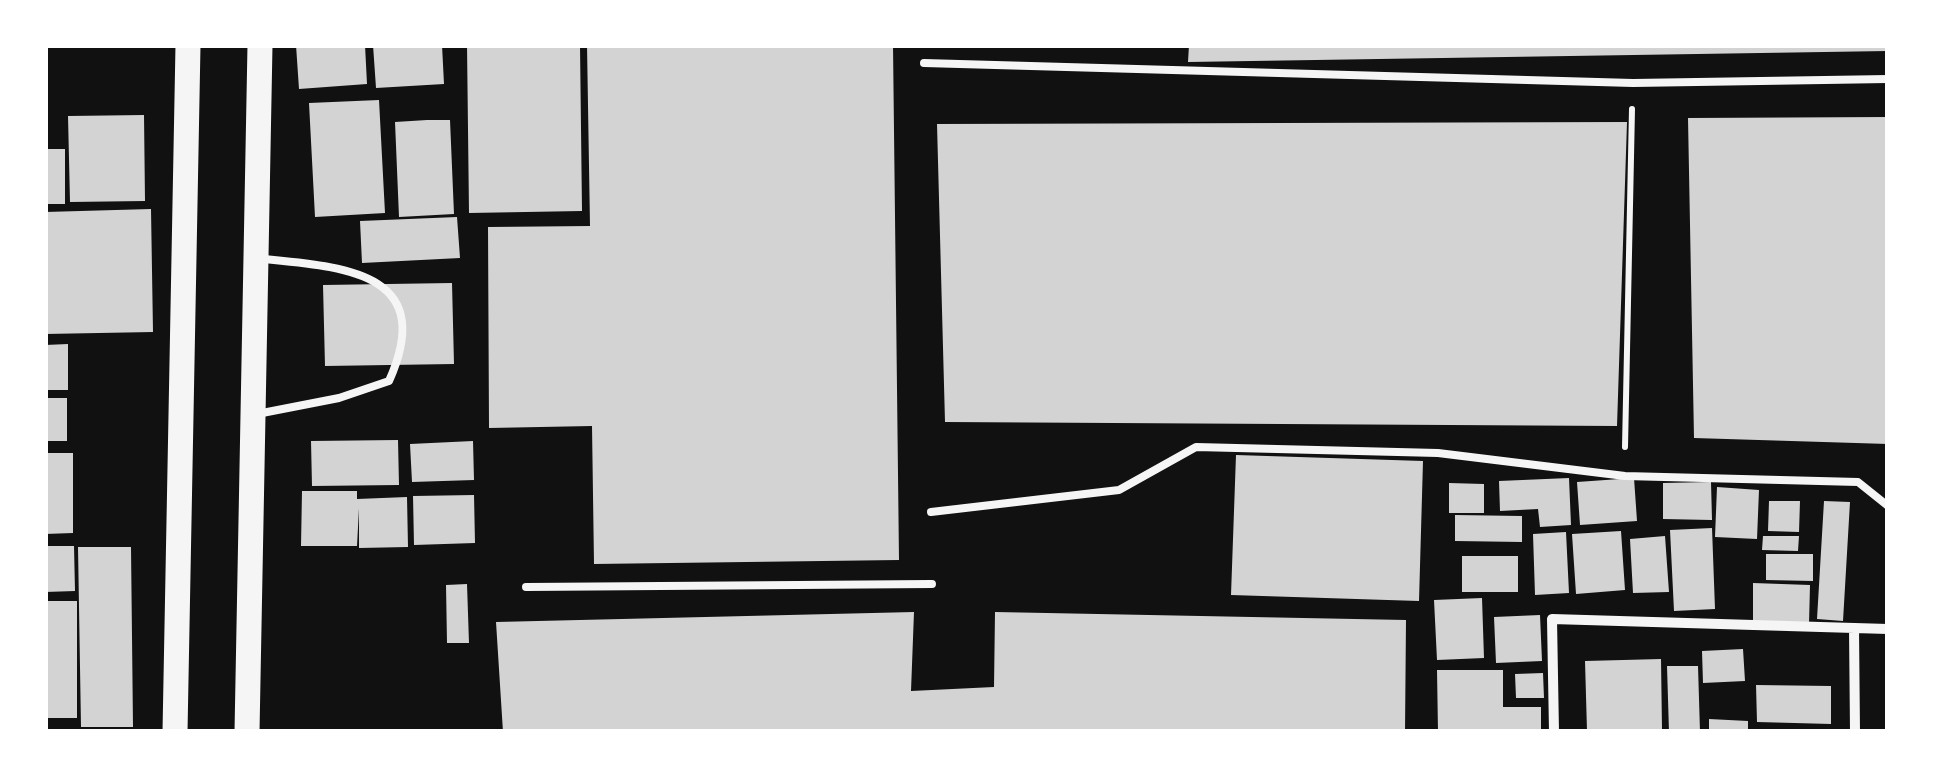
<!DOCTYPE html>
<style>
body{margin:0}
#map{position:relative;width:1933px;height:777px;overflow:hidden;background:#111;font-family:"PT Sans",sans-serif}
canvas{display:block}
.frame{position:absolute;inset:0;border:48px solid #fff;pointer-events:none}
</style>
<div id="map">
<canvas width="1933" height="777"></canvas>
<div class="frame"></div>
</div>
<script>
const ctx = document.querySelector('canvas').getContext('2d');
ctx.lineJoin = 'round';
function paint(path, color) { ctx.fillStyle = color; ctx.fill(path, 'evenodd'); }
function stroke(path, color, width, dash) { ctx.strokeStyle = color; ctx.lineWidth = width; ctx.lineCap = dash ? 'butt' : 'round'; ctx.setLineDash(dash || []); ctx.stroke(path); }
paint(new Path2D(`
 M296,45H365L367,84L299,89Z
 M373,45H442L444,84L376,88Z
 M467,45H580L582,211L469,213Z
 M587,45H893L899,560L594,564L592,426L489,428L488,227L590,226Z
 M1189,45H1888V51L1188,62Z
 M379,100L385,213L315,217L309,103Z
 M144,115L145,201L70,202L68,116Z
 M1888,117V444L1694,438L1688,118Z
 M427,120H450L454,214L399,217L395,122Z
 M1627,122L1617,426L945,422L937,124Z
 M45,149H65V204H45Z
 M151,209L153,332L45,334V212Z
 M457,217L460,258L362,263L360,221Z
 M452,283L454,364L325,366L323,285Z
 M68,344V390H45V345Z
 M45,398H67V441H45Z
 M398,440L399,485L312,486L311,441Z
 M473,441L474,480L412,482L410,444Z
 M45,453H73V533L45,534Z
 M1236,455L1423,461L1419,601L1231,595Z
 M1569,478L1571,525L1540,527L1538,509L1500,511L1499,481Z
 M1634,478L1637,521L1580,525L1577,482Z
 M1711,482L1712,520L1663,519V483Z
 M1449,483L1484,484V513H1449Z
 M1717,487L1759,490L1757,539L1715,537Z
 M302,491H357V499L407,497L408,547L359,548V508L357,546H301Z
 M474,495L475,543L414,545L413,496Z
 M1769,501H1800L1799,532L1768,531Z
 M1824,501L1850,502L1843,621L1817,619Z
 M1455,515L1522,516V542L1455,541Z
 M1712,528L1715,609L1674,611L1670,530Z
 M1621,531L1625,590L1576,594L1572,534Z
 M1566,532L1569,593L1535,595L1533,534Z
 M1665,536L1669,592L1633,593L1630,539Z
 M1763,536H1799L1798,551L1762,550Z
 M45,546H74L75,591L45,592Z
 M78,547H131L133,727H81Z
 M1766,554H1813V581L1766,580Z
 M1462,556H1518V592H1462Z
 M1753,583L1810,585L1809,624L1753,622Z
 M467,584L469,643H447L446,585Z
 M1482,598L1484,658L1437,660L1434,600Z
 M45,601H77V718H45Z
 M914,612L911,691L994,687L995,612L1406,620L1405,732H503L496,622Z
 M1540,615L1542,661L1496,663L1494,617Z
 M1743,649L1745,681L1703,683L1702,651Z
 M1661,659L1662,730L1587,731L1585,661Z
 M1667,666H1698L1700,732H1669Z
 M1437,670H1503V707H1541V732H1438Z
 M1543,673L1544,698H1516L1515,674Z
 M1756,685L1831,686V724L1757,722Z
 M1709,719L1748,721V732H1709Z`), '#d3d3d3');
stroke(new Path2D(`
 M1625,447L1632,109`), '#f5f5f5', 6);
stroke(new Path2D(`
 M924,63L1633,83L1888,79
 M257,414L339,398L389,381C438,272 344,267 263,259
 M931,512L1119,490L1196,447L1438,453L1625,476L1858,482L1888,506
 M526,587L932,584`), '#f5f5f5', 8);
stroke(new Path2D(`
 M1854,628L1855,732
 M1554,732L1552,619L1888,629`), '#f5f5f5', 10);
stroke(new Path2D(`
 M175,732L188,45
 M247,732L260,45`), '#f5f5f5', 25);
</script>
